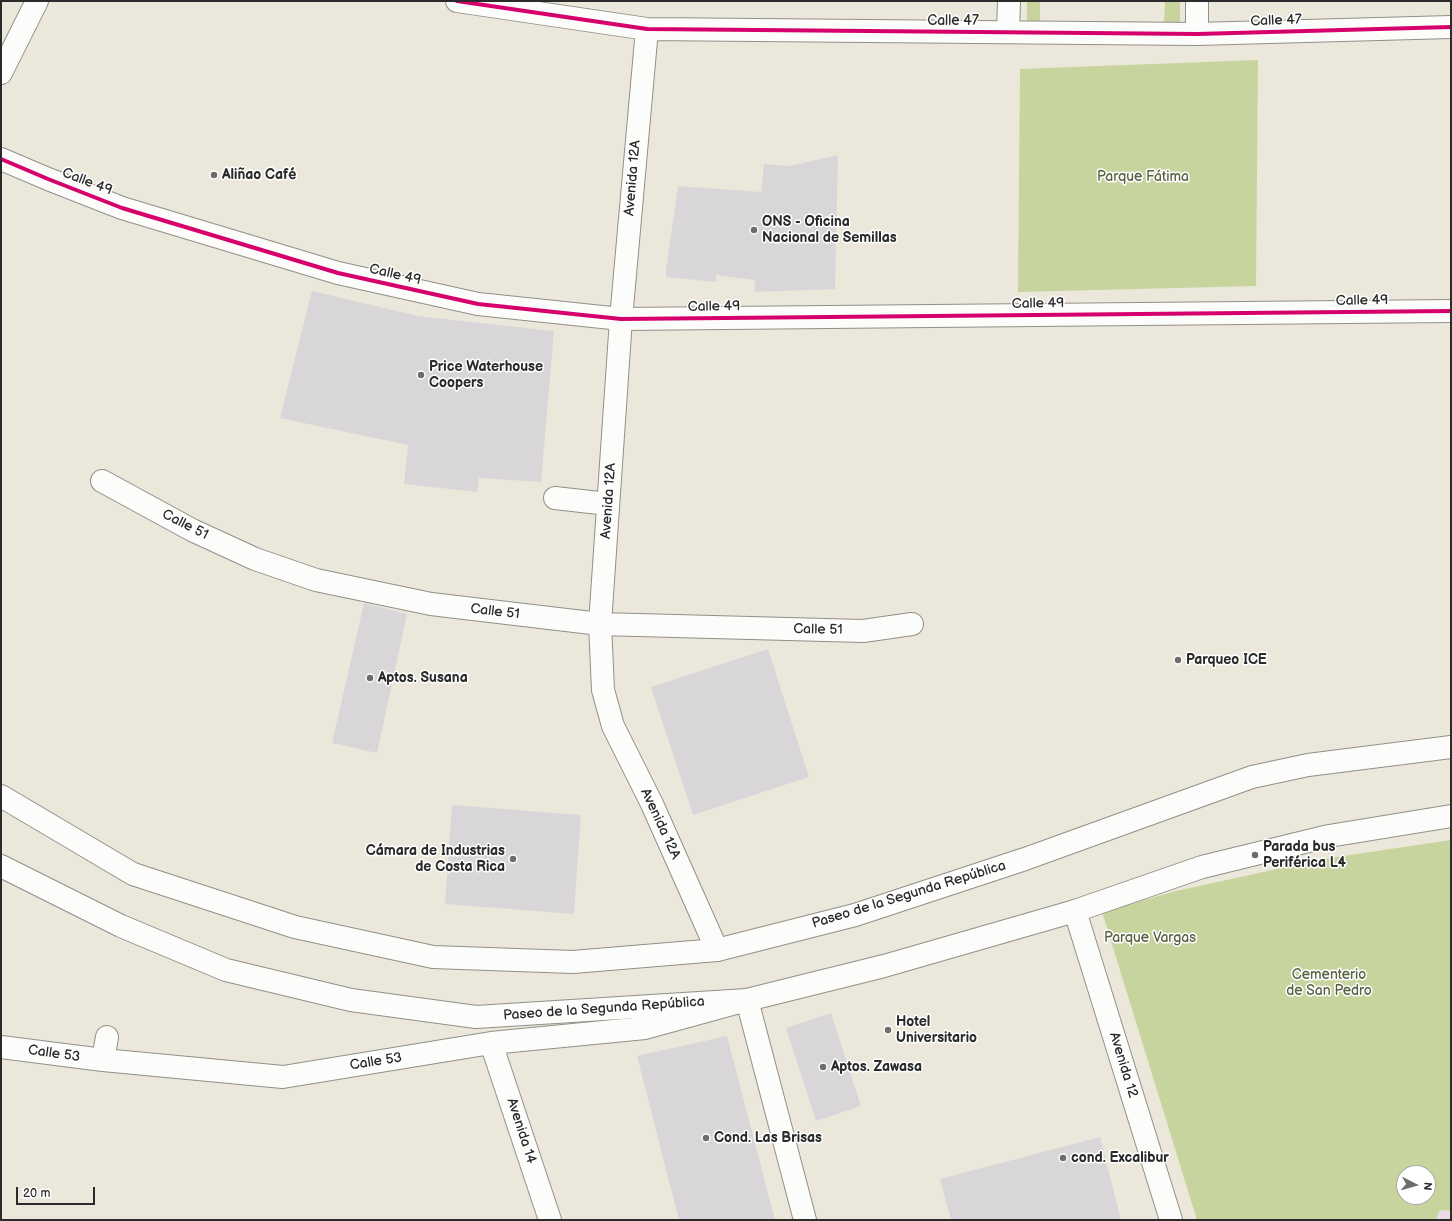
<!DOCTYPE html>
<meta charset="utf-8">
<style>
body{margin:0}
#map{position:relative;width:1452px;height:1221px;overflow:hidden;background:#ebe8db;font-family:"Balsamiq Sans",sans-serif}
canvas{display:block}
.frame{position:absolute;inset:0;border:2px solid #2b2b2b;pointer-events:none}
.north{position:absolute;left:1396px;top:1165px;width:40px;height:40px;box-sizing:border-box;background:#fff;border:1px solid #aaa;border-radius:50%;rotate:96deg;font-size:11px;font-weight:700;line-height:16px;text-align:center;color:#2b2b2b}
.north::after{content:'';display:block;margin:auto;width:14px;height:18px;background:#6e6d69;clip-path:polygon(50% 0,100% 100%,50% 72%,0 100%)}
.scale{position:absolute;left:16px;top:1187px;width:79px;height:18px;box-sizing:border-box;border:2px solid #2b2b2b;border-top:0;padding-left:5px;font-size:12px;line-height:14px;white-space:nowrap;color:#2b2b2b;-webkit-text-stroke:3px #fff;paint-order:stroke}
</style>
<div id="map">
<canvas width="1452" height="1221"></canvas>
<div class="frame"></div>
<div class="north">N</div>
<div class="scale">20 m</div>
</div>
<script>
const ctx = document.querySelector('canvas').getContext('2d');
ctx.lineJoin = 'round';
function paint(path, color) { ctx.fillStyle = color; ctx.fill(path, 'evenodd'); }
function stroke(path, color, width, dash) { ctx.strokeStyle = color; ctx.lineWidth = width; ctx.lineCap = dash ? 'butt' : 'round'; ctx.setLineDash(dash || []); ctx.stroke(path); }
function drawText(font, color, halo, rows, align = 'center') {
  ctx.font = font + ' "Balsamiq Sans",sans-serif'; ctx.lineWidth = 3; ctx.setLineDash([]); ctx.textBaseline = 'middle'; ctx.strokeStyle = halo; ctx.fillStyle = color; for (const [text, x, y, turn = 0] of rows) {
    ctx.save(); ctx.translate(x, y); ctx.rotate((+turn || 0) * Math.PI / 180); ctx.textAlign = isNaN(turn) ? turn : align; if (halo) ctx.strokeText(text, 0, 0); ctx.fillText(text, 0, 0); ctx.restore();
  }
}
paint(new Path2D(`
 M1440,1210L1451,1211V1220H1436Z`), '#eadbe4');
paint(new Path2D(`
 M1027,1H1040V21L1164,22L1165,1H1180V25H1027Z
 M1258,60L1256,286L1018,292L1020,69Z
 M1451,840V1211L1440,1210L1436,1220H1197L1102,912L1176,891L1323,859ZM1404,1173H1428V1197H1404Z`), '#c8d49d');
paint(new Path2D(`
 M838,155L835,289L754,292L755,280L716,275V282L666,277V269L678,186L761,192L764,164L790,166Z
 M312,291L418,316L554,331L541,482L479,478L477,492L404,484L408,445L280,418Z
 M364,603L407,614L377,753L332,743Z
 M768,649L809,777L693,815L651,687Z
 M452,805L581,815L574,914L445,904Z
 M831,1013L861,1106L816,1121L786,1028Z
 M727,1036L775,1220H679L637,1056Z
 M1100,1137L1121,1220H951L940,1179Z`), '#d9d6d9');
const minor = new Path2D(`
 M457,1L647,29L1197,34L1451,27
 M1197,1V34
 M647,29L621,319L600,624L603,690L613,726L652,804L717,950
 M1008,32L1009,1
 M1,73L37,1
 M1,159L48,179L122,208L338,273L478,304L621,319L1451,311
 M102,481L192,530L255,559L316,580L431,604L600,624L863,631L912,624
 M555,498L608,504
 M1075,911L1171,1220
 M491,1043L550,1220
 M1,1047L103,1060L283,1077L491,1043L645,1028L747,1000L805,1220
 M103,1060L107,1037`);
const highway = new Path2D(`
 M1,796L133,874L295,927L433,957L573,962L717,950L855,915L1025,859L1252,777L1308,765L1451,747
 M1,866L121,926L226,970L351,1000L476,1017L747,1000L884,966L1075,911L1202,867L1329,836L1451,816`);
stroke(minor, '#918f89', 24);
stroke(highway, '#918f89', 24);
stroke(minor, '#fcfcfa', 22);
stroke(highway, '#fcfcfa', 22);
stroke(new Path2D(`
 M457,1L647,29L1197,34L1451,27
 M1,159L48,179L122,208L338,273L478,304L621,319L1451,311`), '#d6006c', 4);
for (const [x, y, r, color] of [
 [214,175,4,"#6e6d69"],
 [754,230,4,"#6e6d69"],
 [421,375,4,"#6e6d69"],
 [1178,660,4,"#6e6d69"],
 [370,678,4,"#6e6d69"],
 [1255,855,4,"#6e6d69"],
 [513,859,4,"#6e6d69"],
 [888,1030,4,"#6e6d69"],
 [823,1067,4,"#6e6d69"],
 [706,1138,4,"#6e6d69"],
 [1063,1158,4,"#6e6d69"]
]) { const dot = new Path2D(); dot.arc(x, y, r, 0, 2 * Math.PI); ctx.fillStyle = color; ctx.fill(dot); stroke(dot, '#fff', 1.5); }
drawText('14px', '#2b2b2b', '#fff', [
 ["Calle 47",953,21],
 ["Calle 47",1276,21,-2],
 ["Avenida 12A",633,178,-85],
 ["Calle 49",87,182,21],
 ["Calle 49",395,275,13],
 ["Calle 49",1362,301,-1],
 ["Calle 49",1038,304,-1],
 ["Calle 49",714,307,-1],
 ["Avenida 12A",609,501,-86],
 ["Calle 51",185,525,27],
 ["Calle 51",495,612,7],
 ["Calle 51",818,630,1],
 ["Avenida 12A",660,824,65],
 ["Paseo de la Segunda República",909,895,-17],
 ["Paseo de la Segunda República",604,1009,-4],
 ["Calle 53",54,1054,8],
 ["Calle 53",376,1062,-9],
 ["Avenida 12",1123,1065,73],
 ["Avenida 14",521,1131,72]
]);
drawText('bold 14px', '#2b2b2b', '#fff', [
 ["Aliñao Café",222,175],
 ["ONS - Oficina",762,222],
 ["Nacional de Semillas",762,238],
 ["Price Waterhouse",429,367],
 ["Coopers",429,383],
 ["Parqueo ICE",1186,660],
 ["Aptos. Susana",378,678],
 ["Parada bus",1263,847],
 ["Periférica L4",1263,863],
 ["Cámara de Industrias",505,851,"right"],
 ["de Costa Rica",505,867,"right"],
 ["Hotel",896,1022],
 ["Universitario",896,1038],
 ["Aptos. Zawasa",831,1067],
 ["Cond. Las Brisas",714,1138],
 ["cond. Excalibur",1071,1158]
], 'left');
drawText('14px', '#586141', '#fff', [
 ["Parque Fátima",1143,177],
 ["Parque Vargas",1150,938],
 ["Cementerio",1329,975],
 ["de San Pedro",1329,991]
]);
</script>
